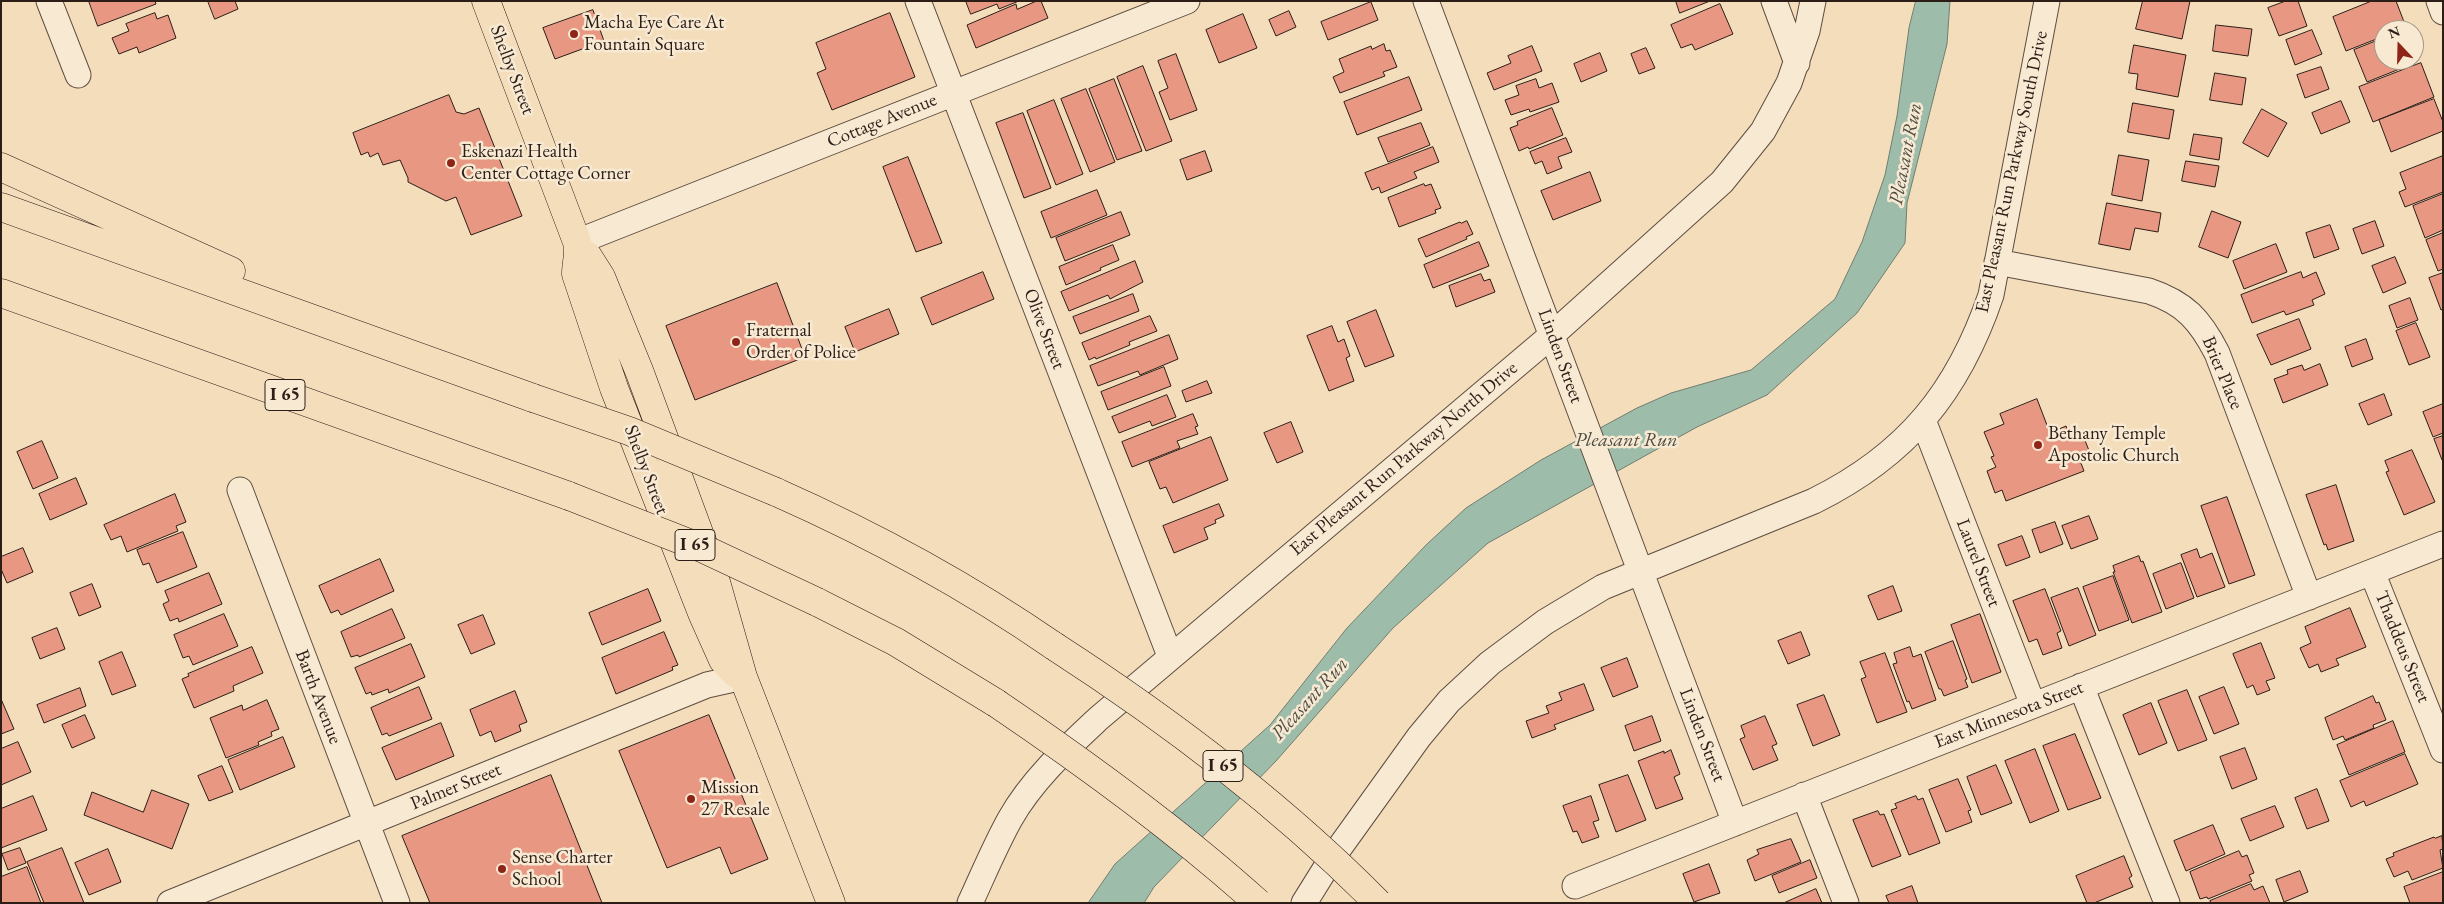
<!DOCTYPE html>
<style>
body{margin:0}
#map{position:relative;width:2444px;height:904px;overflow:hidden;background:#f4ddbb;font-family:"EB Garamond",serif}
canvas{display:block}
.frame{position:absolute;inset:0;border:2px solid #2c1d17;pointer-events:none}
.north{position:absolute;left:2374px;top:20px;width:50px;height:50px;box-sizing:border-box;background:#f8e9d3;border:1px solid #a69788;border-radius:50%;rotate:339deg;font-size:14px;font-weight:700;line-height:20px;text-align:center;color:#2c1d17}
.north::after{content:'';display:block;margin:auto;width:18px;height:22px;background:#8f2418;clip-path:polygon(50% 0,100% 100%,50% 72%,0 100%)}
</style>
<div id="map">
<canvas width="2444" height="904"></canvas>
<div class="frame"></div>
<div class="north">N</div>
</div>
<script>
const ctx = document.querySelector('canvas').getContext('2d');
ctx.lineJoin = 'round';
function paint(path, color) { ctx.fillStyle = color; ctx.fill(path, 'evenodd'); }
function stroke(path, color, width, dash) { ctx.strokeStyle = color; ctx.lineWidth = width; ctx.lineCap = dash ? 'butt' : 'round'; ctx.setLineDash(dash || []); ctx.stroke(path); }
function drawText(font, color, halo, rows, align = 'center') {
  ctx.font = font + ' "EB Garamond",serif'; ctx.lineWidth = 5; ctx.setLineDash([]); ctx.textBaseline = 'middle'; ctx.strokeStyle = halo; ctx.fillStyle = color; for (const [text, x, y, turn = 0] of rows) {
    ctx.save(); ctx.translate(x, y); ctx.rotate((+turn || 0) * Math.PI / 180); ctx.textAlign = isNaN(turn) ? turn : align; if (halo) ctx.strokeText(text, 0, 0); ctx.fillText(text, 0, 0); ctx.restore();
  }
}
const water = new Path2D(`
 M1916,1H1950L1947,44L1907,203L1905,243L1857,313L1767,395L1697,427L1488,543L1393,628L1276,761L1154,887L1144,903H1088L1115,864L1270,725L1347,628L1426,545L1466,508L1541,460L1637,408L1671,393L1751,370L1835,299L1862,242L1885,175L1897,116L1909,28Z`);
paint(water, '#9dbdaa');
stroke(water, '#707d6f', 1);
const building = new Path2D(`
 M89,1H155L156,4L98,26Z
 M208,1H235L238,9L215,19Z
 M966,1H1019L999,9L997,4L971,14Z
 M1037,1H1041L1048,18L976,48L967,25L1016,4L1017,9Z
 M1676,1H1710L1680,13Z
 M2143,1H2190L2182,39L2136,29Z
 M2286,1H2298L2307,26L2279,36L2268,8Z
 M2372,1H2396L2406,27L2399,30H2384V36L2346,51L2333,17Z
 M1371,2L1378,20L1328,40L1321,22Z
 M1720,4L1733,34L1695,50L1692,44L1681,48L1671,25Z
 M593,10L604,41L555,59L543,28Z
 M1289,11L1296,27L1276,36L1269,20Z
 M155,13L157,19L168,15L176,38L139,53L137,47L119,54L112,38L129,31L126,24Z
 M890,13L915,77L832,110L817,73L826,69L816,43Z
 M1243,14L1257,48L1219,63L1206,30Z
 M2216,25L2252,29L2248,56L2213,51Z
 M2312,30L2322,54L2295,65L2286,40Z
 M2384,38V60H2413L2411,61L2412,64L2367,82L2354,50Z
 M1384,44L1386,51L1390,50L1397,67L1383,72L1385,76L1340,93L1333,77L1344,72L1339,59L1371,46L1372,49Z
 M2134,45L2186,55L2178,97L2136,89L2138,74L2129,73Z
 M1532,46L1542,71L1494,90L1487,73L1511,63L1508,56Z
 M1646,48L1655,68L1639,74L1631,54Z
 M1600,53L1607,71L1581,82L1574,64Z
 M1176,54L1197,110L1170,120L1159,92L1168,88L1158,61Z
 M2421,63L2434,97L2373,122L2359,87Z
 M1143,66L1172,141L1146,151L1117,77Z
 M2321,67L2329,89L2305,98L2297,75Z
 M2215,73L2246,78L2242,105L2210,100Z
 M1409,77L1422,110L1357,135L1344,102Z
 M1114,79L1142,151L1117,160L1089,89Z
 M1536,79L1539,88L1552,83L1559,102L1530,112L1529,109L1511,115L1505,100L1519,95L1516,86Z
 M1086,89L1115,162L1090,172L1061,99Z
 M449,95L456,112L464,114L479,108L522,216L471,235L456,197L446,201L408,182V178L400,160L383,165L378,153L370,157L368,152L361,155L353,133Z
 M2434,99L2443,122V131L2391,152L2379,120Z
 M1054,100L1083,174L1056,185L1027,111Z
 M2341,101L2350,122L2321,134L2312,113Z
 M2133,103L2174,110L2169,139L2128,132Z
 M1552,108L1563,135L1529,149L1528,147L1519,151L1510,128L1518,125L1517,122Z
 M2262,109L2287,123L2268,157L2243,143Z
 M1023,113L1051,188L1024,198L996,123Z
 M1421,123L1430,145L1388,162L1378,138Z
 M2194,134L2222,138L2219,160L2190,155Z
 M1566,138L1572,152L1558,157L1562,168L1547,174L1542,161L1535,164L1530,152Z
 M1433,147L1439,162L1414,172L1417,178L1381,193L1379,187L1372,190L1365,173Z
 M1205,151L1212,171L1187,180L1180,160Z
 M2119,155L2149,160L2142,201L2112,195Z
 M2443,156V192L2405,207L2399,192L2406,189L2400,173Z
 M908,157L942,243L916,252L883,167Z
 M2186,161L2219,166L2215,187L2182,181Z
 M1590,172L1601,201L1553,220L1541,191Z
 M1424,184L1425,186L1431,184L1441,208L1435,210L1436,213L1399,227L1388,198Z
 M1097,190L1107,215L1051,238L1041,212Z
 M2443,194V230L2425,238L2413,206Z
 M2107,203L2161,213L2158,232L2135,228L2130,250L2099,244Z
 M2212,211L2241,222L2228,258L2199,247Z
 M1121,212L1130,235L1065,261L1056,238Z
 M1467,221L1473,234L1466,237L1467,239L1426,257L1418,239L1460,222L1461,223Z
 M2375,221L2384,246L2362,254L2353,229Z
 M2330,225L2339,249L2314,258L2306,233Z
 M2443,233V269L2438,271L2426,240Z
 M1479,242L1489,266L1433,288L1424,265Z
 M2276,244L2287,272L2244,289L2233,261Z
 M1113,245L1119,260L1100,268L1101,270L1066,285L1059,267Z
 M2395,257L2406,283L2383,293L2372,266Z
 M1135,261L1143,282L1110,299L1108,295L1069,311L1061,292Z
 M983,272L994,299L932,325L921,298Z
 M2301,272L2303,278L2316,272L2325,294L2312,300L2314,305L2286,315L2284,311L2252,323L2241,295Z
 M2443,273V309L2441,310L2429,278Z
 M1481,274L1484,281L1490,279L1495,292L1456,307L1449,286Z
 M777,283L805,357L695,400L666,326Z
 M1133,294L1139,311L1080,334L1073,317Z
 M2410,298L2418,320L2397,328L2389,306Z
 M889,309L899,334L855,352L845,327Z
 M1376,310L1394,356L1365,367L1347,322Z
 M1150,316L1157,331L1129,342L1130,345L1096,359L1095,357L1089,360L1082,343Z
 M2299,319L2311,349L2271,365L2257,335Z
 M2416,323L2430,357L2409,365L2396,331Z
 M1332,326L1338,342L1344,339L1350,356L1346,358L1354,381L1329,391L1307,336Z
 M1169,335L1178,359L1140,375L1138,371L1098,386L1090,366Z
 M2366,339L2373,359L2352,367L2345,347Z
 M2320,364L2328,385L2283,403L2274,379L2288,374L2287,370L2302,365L2304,370Z
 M1164,367L1171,386L1108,410L1101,392Z
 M1207,381L1212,393L1186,402L1182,391Z
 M2384,394L2392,415L2368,425L2359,404Z
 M1167,395L1176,417L1152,426L1150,421L1119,433L1112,417Z
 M2037,399L2050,433L2066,426L2071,438L2082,433L2090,453L2079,458L2084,471L2006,501L2002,490L1995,493L1987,471L1996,467L1991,457L1994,456L1984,432L2004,424L2000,414Z
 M2443,404V433L2433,437L2423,412Z
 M1193,414L1198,426L1195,427L1198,434L1177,441L1180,448L1132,467L1122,442Z
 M1291,422L1303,452L1277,463L1264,433Z
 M2443,436V459L2442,460L2434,439Z
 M1211,437L1228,480L1173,503L1166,487L1160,489L1149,462Z
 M42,441L58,478L33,489L17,452Z
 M2412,450L2435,502L2404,515L2386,472L2389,471L2385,461Z
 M76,478L87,504L50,520L39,494Z
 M2336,485L2354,541L2328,550L2326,544L2324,545L2306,495Z
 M175,494L186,522L176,526L178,531L127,552L121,536L111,540L104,525Z
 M2227,497L2255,575L2229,584L2201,506Z
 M1219,504L1224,516L1215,520L1216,523L1204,528L1208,539L1174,553L1163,526Z
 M2089,516L2098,539L2071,549L2062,526Z
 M2055,522L2063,544L2040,553L2032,530Z
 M183,532L197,567L157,583L149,563L143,565L137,550Z
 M2022,536L2030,557L2006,566L1998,545Z
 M23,548L33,572L7,583L1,569V557Z
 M2197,549L2200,558L2212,553L2225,587L2197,597L2181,555Z
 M2139,556L2141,562L2143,561L2162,612L2132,623L2113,572H2115L2113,566Z
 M380,559L394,591L341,615L338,610L331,613L319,586Z
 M2181,563L2194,598L2166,609L2153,574Z
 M209,573L222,604L179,622L178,618L170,621L163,604L169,601L165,591Z
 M2113,576L2129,620L2099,631L2083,587Z
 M92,584L101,607L79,616L70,593Z
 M1893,586L1902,611L1878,620L1868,596Z
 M2078,588L2096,635L2069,646L2051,598Z
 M648,589L661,621L602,645L589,613Z
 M2045,589L2061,631L2057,633L2062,648L2043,655L2037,639L2029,642L2013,601Z
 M2350,608L2366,647L2336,659L2339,665L2321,672L2318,664L2309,668L2300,648L2311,643L2305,627Z
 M392,609L405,638L359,657L358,655L351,657L341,632Z
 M224,614L238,646L193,665L189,656L183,658L174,635Z
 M1980,614L2001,672L1972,683L1951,625Z
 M483,615L495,644L471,654L458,625Z
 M57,628L65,649L40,659L32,638Z
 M664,632L678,665L672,667L673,670L616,694L602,658Z
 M1801,632L1810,655L1788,664L1778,641Z
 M1953,641L1967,679L1965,680L1968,687L1944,696L1941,689H1939L1925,652Z
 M2261,643L2275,678L2266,681L2270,690L2257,695L2253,685L2247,688L2233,654Z
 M411,644L425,677L389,693L388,689L372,695L371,692L366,694L355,668Z
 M252,647L263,673L233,686L234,691L194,708L182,679L189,676L188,674Z
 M1910,647L1913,657L1921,654L1936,700L1912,709L1909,701L1907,702L1893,664L1897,663L1894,653Z
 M122,652L136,686L112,695L99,662Z
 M1885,653L1907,712L1877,723L1861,679L1866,677L1860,662Z
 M1627,658L1638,687L1613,697L1601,668Z
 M1584,684L1594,710L1554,725L1556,729L1532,738L1526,721L1549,713L1546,706L1562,700L1559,693Z
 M419,687L432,719L389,736L387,733L382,735L371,708Z
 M2224,687L2239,724L2214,734L2199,697Z
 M80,688L86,706L44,723L37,705Z
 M2187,690L2207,740L2178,751L2158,701Z
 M515,691L527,722L519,725L521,731L495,742L491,731L480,736L470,710Z
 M1824,695L1840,735L1813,746L1797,705Z
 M2373,696L2376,703L2379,702L2386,720L2373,725L2374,728L2345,740L2343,736L2333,740L2325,718Z
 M1,699L14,729L1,734Z
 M267,700L279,729L271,732L272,736L258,742L259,745L226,758L210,718L242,705L243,710Z
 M2151,703L2167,743L2139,755L2123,715Z
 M85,715L95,738L72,748L62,725Z
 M709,715L768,859L731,874L720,847L667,868L619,751Z
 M1652,716L1661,741L1634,751L1625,726Z
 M1765,716L1777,744L1772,746L1778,760L1753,770L1740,739L1745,737L1741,726Z
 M2393,721L2405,752L2349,775L2337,745Z
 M441,723L454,756L396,780L382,748Z
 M2075,734L2101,798L2068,810L2043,746Z
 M283,737L295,767L240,790L228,760Z
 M18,742L31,772L1,785V749Z
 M2245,748L2257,779L2232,789L2220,757Z
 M2035,749L2059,811L2030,823L2005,761Z
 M1671,750L1680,774L1674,777L1683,799L1656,809L1638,761L1664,751V753Z
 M2405,754L2418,784L2366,806L2364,801L2351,807L2340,781Z
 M1996,765L2012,803L1981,815L1967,777Z
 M222,766L233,792L209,801L198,776Z
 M551,775L602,903H430L402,836Z
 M1628,775L1646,820L1616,832L1599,785Z
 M1958,779L1971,810L1968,811L1972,822L1946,832L1929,790Z
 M2317,789L2329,821L2307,829L2295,798Z
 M152,790L189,804L172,849L84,815L92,792L143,812Z
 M33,796L47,830L1,848V809Z
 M1591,796L1599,820L1593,822L1599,837L1582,843L1577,831L1573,832L1563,806Z
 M1916,796L1918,800L1923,798L1940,843L1909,855L1891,810L1897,808L1895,804Z
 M2275,806L2284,827L2250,841L2241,819Z
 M1878,811L1880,815L1884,814L1901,856L1872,867L1853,820Z
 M2213,825L2225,854L2186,871L2174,841Z
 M2442,836L2443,849L2440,850L2443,868L2412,880L2408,871L2394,877L2386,859L2394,856L2393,853L2434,837L2435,838Z
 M1791,839L1801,862L1755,881L1747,860L1759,854L1757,850Z
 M20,848L26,863L8,870L2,854Z
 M62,848L84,903H44L27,862Z
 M108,849L121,882L89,895L75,863Z
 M2239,851L2242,857L2247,855L2254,873L2249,875L2252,881L2208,899L2207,897L2200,899L2190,872Z
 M2124,856L2132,876L2129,878L2133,887L2094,903H2087L2076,876Z
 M1810,860L1817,878L1779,893L1772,876Z
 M1709,864L1720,893L1694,902L1683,874Z
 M27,867L41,903H1V877Z
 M2300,871L2308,892L2284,902L2276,880Z
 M2443,872V903H2410L2404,887Z
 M2251,884L2254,890L2263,886L2270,903H2211L2210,901Z
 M1912,886L1918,903H1889L1886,896Z
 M1816,889L1822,903H1784Z`);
paint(building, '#e89882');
stroke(building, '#2c1d17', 1);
const minor = new Path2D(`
 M49,1L78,75
 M918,1L1170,656
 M1426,1L1735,823
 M1774,1L1797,63
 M2439,1L2443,12
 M577,242L1187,1
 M1997,262L2149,291C2185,303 2200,320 2217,353L2309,597
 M1923,420L2033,705
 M240,490L397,903
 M2372,572L2443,750
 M2081,686L2167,903
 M1804,795L1846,903
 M1575,886L2443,544
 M170,903L707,685L743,677
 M970,903C983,875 995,846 1010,819C1032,780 1067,748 1099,718L1552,335L1722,182L1763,131L1789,83L1807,31L1813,1
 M1304,903L1332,858L1419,737L1449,701L1490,663L1545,622L1603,587L1814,501C1907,455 1958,392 1991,295L2047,1`);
const major = new Path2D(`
 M486,1L577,242C580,253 576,262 576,274L614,388L702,613L723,660L735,673L743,677
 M580,252L587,255L601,277L640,373L712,568L743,677L831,903`);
const highway = new Path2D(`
 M1,167L231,271
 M1,207L533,398
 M1,293L569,496
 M776,492C873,535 967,586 1054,646
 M817,602L896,642L996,703`);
stroke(minor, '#5e4d40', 27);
stroke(major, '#2c1d17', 29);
stroke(highway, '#2c1d17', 29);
stroke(minor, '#f8e9d3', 25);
stroke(major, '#f4ddbb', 28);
stroke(highway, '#f4ddbb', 28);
const highwayBridge = new Path2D(`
 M533,398L629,431L776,492
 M569,496L704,549L817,602
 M1054,646C1170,721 1281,805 1378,903
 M996,703C1086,764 1177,830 1258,903`);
stroke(highwayBridge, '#2c1d17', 29, []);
stroke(highwayBridge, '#f4ddbb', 28);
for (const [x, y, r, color] of [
 [574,34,5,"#8f2418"],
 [451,163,5,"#8f2418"],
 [736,342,5,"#8f2418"],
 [2038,445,5,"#8f2418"],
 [691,799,5,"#8f2418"],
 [502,869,5,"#8f2418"]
]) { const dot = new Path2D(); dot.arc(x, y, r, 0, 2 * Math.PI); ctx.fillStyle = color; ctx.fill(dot); stroke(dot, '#f8e9d3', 2); }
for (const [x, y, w] of [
 [285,395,40],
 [695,545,40],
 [1223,766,40]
]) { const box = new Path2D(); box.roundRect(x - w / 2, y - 15.5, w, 31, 4); ctx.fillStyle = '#f8e9d3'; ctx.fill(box); stroke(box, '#2c1d17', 1); }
drawText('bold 18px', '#2c1d17', null, [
 ["I 65",285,395],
 ["I 65",695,545],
 ["I 65",1223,766]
]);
drawText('19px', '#2c1d17', '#f8e9d3', [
 ["Macha Eye Care At",584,23],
 ["Fountain Square",584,45],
 ["Eskenazi Health",461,152],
 ["Center Cottage Corner",461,174],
 ["Fraternal",746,331],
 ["Order of Police",746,353],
 ["Bethany Temple",2048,434],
 ["Apostolic Church",2048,456],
 ["Mission",701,788],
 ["27 Resale",701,810],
 ["Sense Charter",512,858],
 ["School",512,880]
], 'left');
drawText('19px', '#2c1d17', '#f8e9d3', [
 ["Shelby Street",512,70,69],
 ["Cottage Avenue",882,121,-22],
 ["East Pleasant Run Parkway South Drive",2012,172,-78],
 ["Olive Street",1044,329,69],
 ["Linden Street",1560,356,70],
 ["Brier Place",2222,373,67],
 ["East Pleasant Run Parkway North Drive",1404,459,-40],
 ["Shelby Street",646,470,69],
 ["Laurel Street",1978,563,69],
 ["Thaddeus Street",2402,647,68],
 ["Barth Avenue",318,697,69],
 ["East Minnesota Street",2009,715,-21],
 ["Linden Street",1702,735,69],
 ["Palmer Street",456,787,-22]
]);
drawText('italic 20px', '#4e4d43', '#f8e9d3', [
 ["Pleasant Run",1906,154,-79],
 ["Pleasant Run",1626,441],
 ["Pleasant Run",1310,699,-48]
]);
</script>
